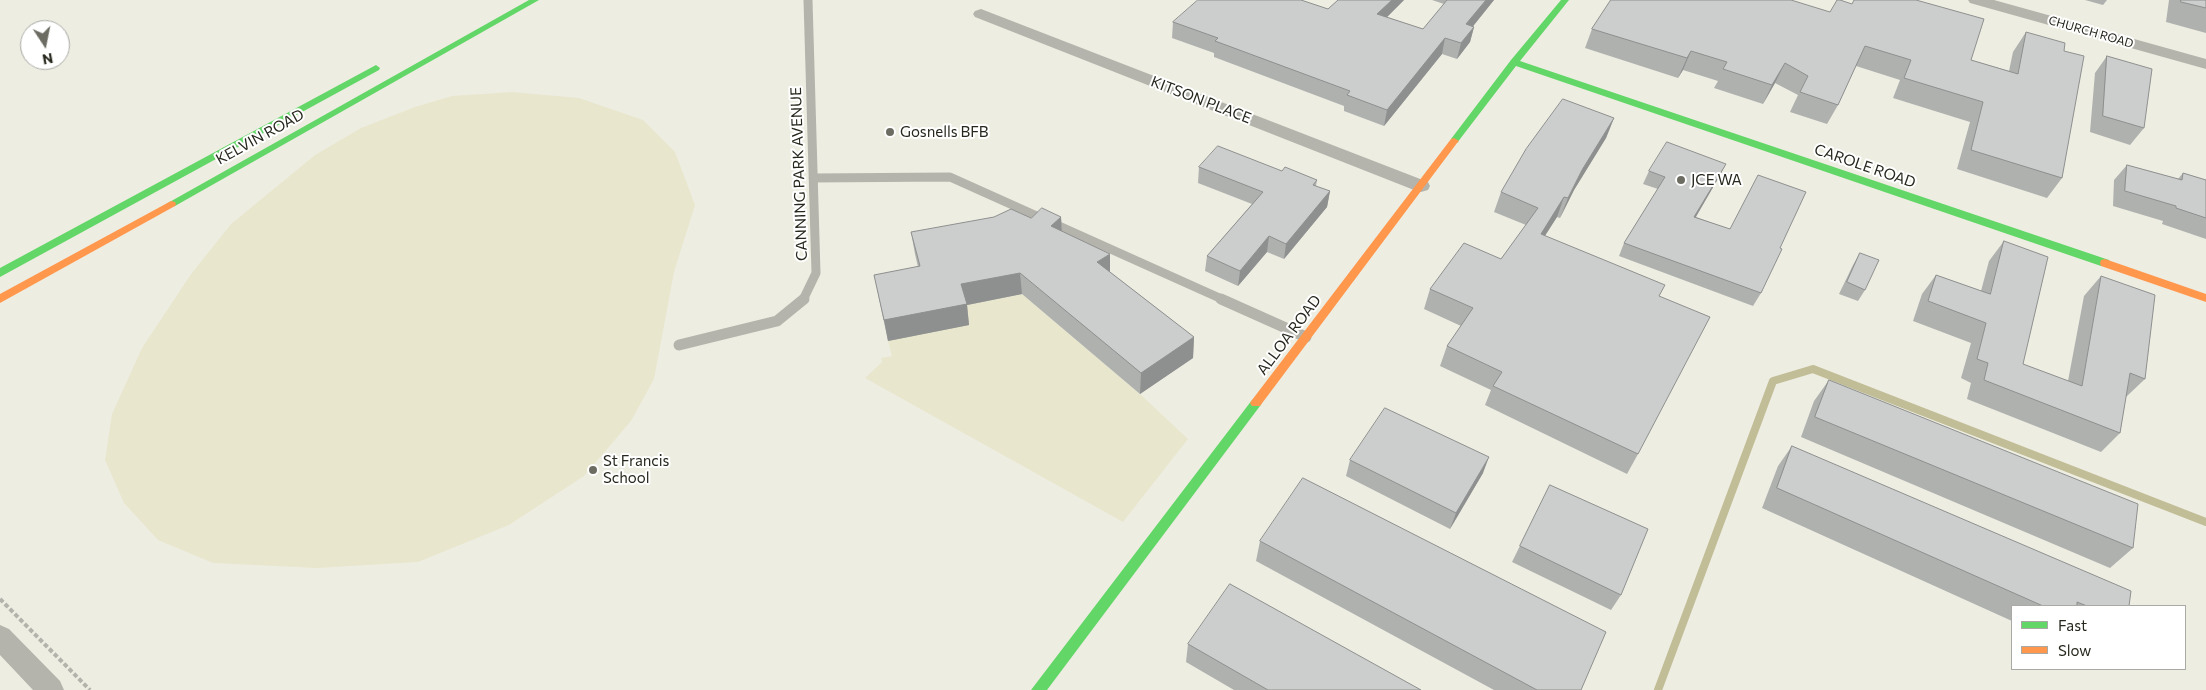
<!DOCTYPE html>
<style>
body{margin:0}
#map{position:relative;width:2206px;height:690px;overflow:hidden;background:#eeede2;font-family:Commissioner,sans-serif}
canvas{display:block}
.legend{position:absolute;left:2011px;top:605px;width:175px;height:65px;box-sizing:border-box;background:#fff;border:1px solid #a9a9a5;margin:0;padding:6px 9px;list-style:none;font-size:15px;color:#27271e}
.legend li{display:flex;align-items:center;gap:10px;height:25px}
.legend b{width:25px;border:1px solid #a9a9a5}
.north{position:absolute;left:20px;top:20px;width:50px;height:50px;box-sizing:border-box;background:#fff;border:1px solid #a9a9a5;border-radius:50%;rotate:169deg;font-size:14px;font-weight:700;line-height:20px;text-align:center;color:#27271e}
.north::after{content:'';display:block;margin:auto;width:18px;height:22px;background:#6d6c63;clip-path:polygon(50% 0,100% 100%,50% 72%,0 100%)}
</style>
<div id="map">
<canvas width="2206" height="690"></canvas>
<ul class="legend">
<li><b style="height:6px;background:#63d668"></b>Fast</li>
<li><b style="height:6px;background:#ff974d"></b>Slow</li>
</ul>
<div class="north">N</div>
</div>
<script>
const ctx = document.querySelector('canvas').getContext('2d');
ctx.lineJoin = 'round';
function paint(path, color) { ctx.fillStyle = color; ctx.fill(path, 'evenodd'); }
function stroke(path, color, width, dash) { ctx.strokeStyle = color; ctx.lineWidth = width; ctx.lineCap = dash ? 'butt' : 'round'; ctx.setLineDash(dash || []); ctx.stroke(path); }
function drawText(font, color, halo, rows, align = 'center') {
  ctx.font = font + ' Commissioner,sans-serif'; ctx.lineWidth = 4; ctx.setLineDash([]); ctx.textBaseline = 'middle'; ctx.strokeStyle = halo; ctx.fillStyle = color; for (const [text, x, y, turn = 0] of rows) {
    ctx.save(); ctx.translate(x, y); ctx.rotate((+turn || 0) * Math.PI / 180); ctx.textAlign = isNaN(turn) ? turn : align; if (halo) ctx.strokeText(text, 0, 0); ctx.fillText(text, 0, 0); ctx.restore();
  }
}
paint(new Path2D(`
 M512,92L579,98L643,120L675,152L695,205L674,272L654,379L631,421L584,476L509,525L418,562L317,568L213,563L158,540L124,503L105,460L112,414L142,348L191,274L231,224L315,155L361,128L415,107L452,96Z
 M1022,294L1140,394L1188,439L1123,522L865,378L882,362L881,358L892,356L888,341L964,305Z`), '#e8e6cd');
stroke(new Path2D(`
 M1658,690L1773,381L1813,369L2206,522`), '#c1bd96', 8);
stroke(new Path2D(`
 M0,599L90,690`), '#b3b2ab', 4, [4.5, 2.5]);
stroke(new Path2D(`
 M813,178L950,177L1224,300
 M803,300L816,273L808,0`), '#b5b4ac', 9);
stroke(new Path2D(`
 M1221,299L1306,337
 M679,345L777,321L804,299`), '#b5b4ac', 11);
paint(new Path2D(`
 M1968,0H1994L2206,59V69L1970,3Z
 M981,9L1428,182L1430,186L1428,190L1421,192L1414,190L975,17L973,14L975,11Z
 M0,625L9,629L60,681L64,690H33L0,655Z`), '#b5b4ac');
paint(new Path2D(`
 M529,0H539L175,206L171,207L166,204Z
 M1561,0H1569L1520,61L2109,260L2110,263L2109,266H2101L1516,66L1457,143H1451V139L1511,60Z
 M376,65L380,68L379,70L0,277V268Z
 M1256,398L1260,400L1262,403L1260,406L1047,690H1031L1252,400Z`), '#63d668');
paint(new Path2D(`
 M1454,138L1459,141L1457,143L1260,406H1252L1250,403L1252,400L1451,139Z
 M171,201L175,202L176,204L175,206L0,303V294Z
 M2105,259L2206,294V302L2101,266L2100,263L2101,260Z`), '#ff974d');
paint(new Path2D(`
 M1338,0H1404L1387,17L1423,29L1444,4L1432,0H1494L1473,26L1474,27L1470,42L1457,59L1442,54L1384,126L1344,111V106L1214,57V53L1172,38L1173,22L1328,9Z
 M1611,0L1971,60L2009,71L2013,52L2026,32L2064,51L2062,178L2047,198L1957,169L1970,122L1893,98L1900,80L1856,66L1838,105L1827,124L1790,112L1798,95L1775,83L1763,104L1714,88L1718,81L1683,70L1678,78L1585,48L1592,29Z
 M2085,0H2107L2103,5Z
 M2169,0H2206V33L2166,22Z
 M2107,56L2144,128L2130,145L2090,132L2095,73Z
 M1614,118L1606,138L1574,190L1560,218L1557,217L1545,236L1660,296L1638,454L1627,474L1485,405L1491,390L1440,366L1447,346L1461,326L1424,309L1430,289L1501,259L1526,225L1494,212L1501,192Z
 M2127,165L2178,179L2183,173L2206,180V239L2162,224L2163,221L2113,206L2114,180Z
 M1199,167L1282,171L1317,180L1316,186L1330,191L1327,207L1284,259L1267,252L1238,286L1205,271L1207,256L1252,204L1198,183Z
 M1649,171L1719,177L1696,217L1780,248L1761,293L1753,306L1619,256L1624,243L1658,189L1643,184Z
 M1061,217L1062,231L1110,272L1194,337L1193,358L1140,394L1022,294L967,305L969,325L888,341L874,275L918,267L915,254L911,232Z
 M2004,241L2023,364L2068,381L2084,296L2101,276L2145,379L2126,397L2120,433L2101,452L1967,399L1971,383L1961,378L1971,343L1913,321L1922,294L1936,275L1981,291L1989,261Z
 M1860,253L1865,290L1858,301L1839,294L1853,265Z
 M1829,380L2133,548L2110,568L1801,437L1814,401Z
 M1792,446L2129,606H2012V621L1762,508L1778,466Z
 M1350,460L1483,473L1450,529L1346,476Z
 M1550,485L1621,595L1611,610L1512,562Z
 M1260,541L1581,690H1494L1256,561Z
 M1188,644L1421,690H1234L1186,662Z`), '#afb1af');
paint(new Path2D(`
 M1392,0H1404L1374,30L1377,14Z
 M1486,0H1494L1462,40L1466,24Z
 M1474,27L1470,42L1457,59L1461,43Z
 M1445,38L1442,54L1384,126L1387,110Z
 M1691,51L1683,70L1678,78L1687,58Z
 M1785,63L1775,83L1763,104L1772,85Z
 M1614,118L1606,138L1574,190L1560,218L1568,198L1582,170Z
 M1726,164L1719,177L1688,230L1694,217Z
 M1330,191L1327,207L1284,259L1286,244Z
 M1564,197L1557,217L1533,254L1541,234Z
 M1061,217L1062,238L1051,226Z
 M1269,236L1267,252L1238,286L1240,271Z
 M1110,254V275L1097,262Z
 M1020,273L1022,294L967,305L969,325L888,341L884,320L961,284Z
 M1194,337L1193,358L1140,394L1141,373Z
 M1489,457L1483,473L1450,529L1456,513Z`), '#8e908f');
const building = new Path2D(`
 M1198,0H1301L1328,9L1338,0H1392L1377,14L1423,29L1447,0H1486L1466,24L1474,27L1461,43L1445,38L1387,110L1347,95L1350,91L1215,41L1218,38L1173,22Z
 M1611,0H1791L1830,12L1837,0H1840L1852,4L1854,0H1916L1984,19L1971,60L2018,74L2026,32L2065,43L2064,51L2084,56L2062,178L1971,150L1983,102L1904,78L1911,60L1865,46L1838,105L1800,92L1808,76L1785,63L1772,85L1723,69L1727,62L1691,51L1687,58L1592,29Z
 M2181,0H2206V8L2181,2Z
 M2107,56L2152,69L2144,128L2103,116Z
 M1563,99L1614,118L1582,170L1568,198L1564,197L1541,234L1665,285L1659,296L1710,317L1638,454L1493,386L1502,372L1447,346L1473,308L1430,289L1464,243L1501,259L1538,208L1501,192L1526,149Z
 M1667,142L1726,164L1694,217L1730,229L1758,175L1806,192L1780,248L1782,249L1761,293L1624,243L1665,177L1649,171Z
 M1218,146L1282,171L1285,167L1317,180L1313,185L1330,191L1286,244L1269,236L1240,271L1207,256L1263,192L1199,167Z
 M2127,165L2182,180L2183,173L2206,180V218L2176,208V206L2125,191Z
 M1042,208L1061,217L1051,226L1110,254L1097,262L1194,337L1141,373L1020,273L961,284L967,304L884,320L874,275L920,266L911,232L994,217L1011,209L1031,218Z
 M2004,241L2048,257L2023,364L2082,386L2101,276L2155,295L2145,379L2130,373L2120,433L1984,380L1988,363L1977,359L1986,323L1928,301L1936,275L1990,294Z
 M1860,253L1879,260L1865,290L1847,282Z
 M1829,380L2138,504L2133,548L1815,417Z
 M1385,408L1489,457L1456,513L1350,460Z
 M1792,446L2131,591L2129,606H2087L2077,602V606H2043L1777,488Z
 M1303,478L1606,632L1581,690H1537L1260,541Z
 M1550,485L1648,529L1621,595L1520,546Z
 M1230,584L1421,690H1268L1188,644Z`);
paint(building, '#cbcecc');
stroke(building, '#8e908f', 1);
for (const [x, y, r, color] of [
 [890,132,5,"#6d6c63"],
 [1681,180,5,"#6d6c63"],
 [593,470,5,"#6d6c63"]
]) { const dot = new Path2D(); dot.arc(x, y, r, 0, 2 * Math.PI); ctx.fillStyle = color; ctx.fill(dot); stroke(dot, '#fff', 2); }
drawText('12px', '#27271e', '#fff', [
 ["CHURCH ROAD",2091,32,16]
]);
drawText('15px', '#27271e', '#fff', [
 ["KITSON PLACE",1201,100,21],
 ["KELVIN ROAD",260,137,-29],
 ["CAROLE ROAD",1865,166,19],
 ["CANNING PARK AVENUE",799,174,-92],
 ["ALLOA ROAD",1289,335,-53]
]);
drawText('15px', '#27271e', '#fff', [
 ["Gosnells BFB",900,132],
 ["JCE WA",1691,180],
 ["St Francis",603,461],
 ["School",603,478]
], 'left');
</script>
